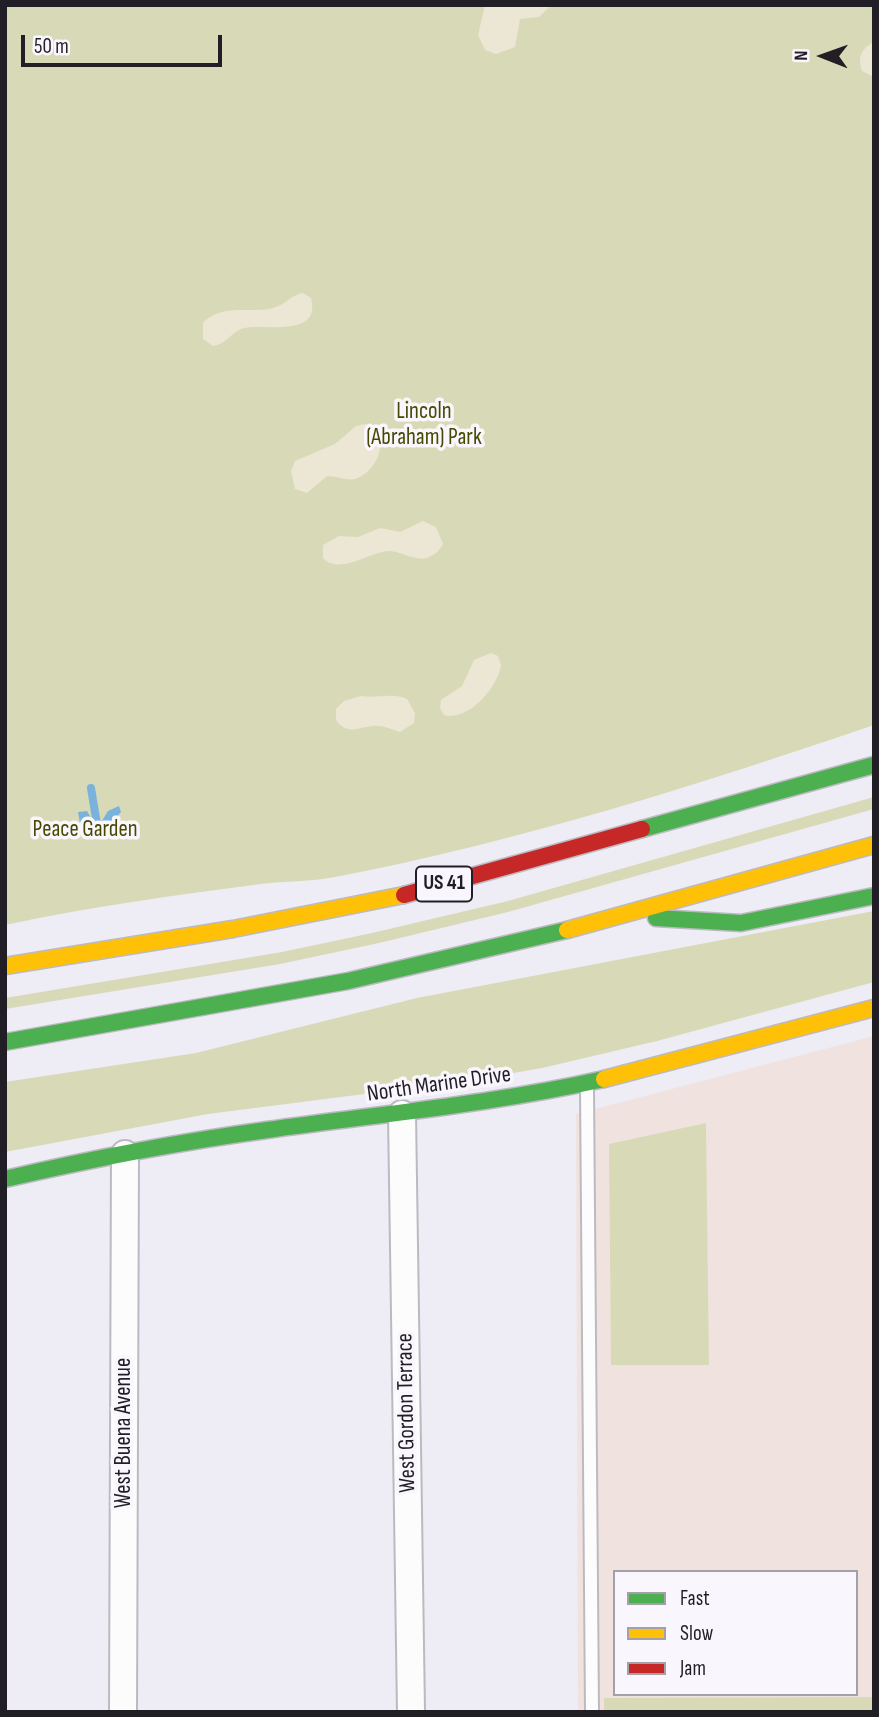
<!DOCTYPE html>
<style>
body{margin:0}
#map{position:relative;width:879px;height:1717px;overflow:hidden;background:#eeecf4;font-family:"Sofia Sans Condensed",sans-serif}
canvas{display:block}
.frame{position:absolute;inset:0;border:7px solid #211f25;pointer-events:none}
.legend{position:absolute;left:613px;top:1570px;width:245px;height:126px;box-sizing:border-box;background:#f9f7fd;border:2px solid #a3a1a7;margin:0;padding:9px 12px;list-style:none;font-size:21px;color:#211f25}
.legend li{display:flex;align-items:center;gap:14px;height:35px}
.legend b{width:35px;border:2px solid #a3a1a7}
.north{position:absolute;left:788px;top:21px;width:70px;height:70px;-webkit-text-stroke:5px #f9f7fd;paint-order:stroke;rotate:271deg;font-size:19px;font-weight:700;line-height:28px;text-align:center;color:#211f25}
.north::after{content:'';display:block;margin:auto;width:24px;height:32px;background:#211f25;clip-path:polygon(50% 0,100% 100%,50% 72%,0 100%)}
.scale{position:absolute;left:21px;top:35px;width:201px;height:32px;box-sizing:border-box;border:4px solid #211f25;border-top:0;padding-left:9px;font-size:21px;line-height:24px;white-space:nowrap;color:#211f25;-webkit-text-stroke:5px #f9f7fd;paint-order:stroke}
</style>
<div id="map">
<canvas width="879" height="1717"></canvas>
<div class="frame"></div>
<ul class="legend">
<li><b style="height:9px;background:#4caf50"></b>Fast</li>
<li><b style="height:9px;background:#ffc107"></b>Slow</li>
<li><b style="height:9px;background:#c62828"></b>Jam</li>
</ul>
<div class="north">N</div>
<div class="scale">50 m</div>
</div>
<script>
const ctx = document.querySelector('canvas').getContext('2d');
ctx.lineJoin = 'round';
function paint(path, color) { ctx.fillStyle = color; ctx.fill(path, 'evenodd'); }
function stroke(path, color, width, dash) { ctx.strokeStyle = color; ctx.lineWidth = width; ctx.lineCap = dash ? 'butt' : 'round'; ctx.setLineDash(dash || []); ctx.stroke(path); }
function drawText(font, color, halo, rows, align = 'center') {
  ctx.font = font + ' "Sofia Sans Condensed",sans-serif'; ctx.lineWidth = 7; ctx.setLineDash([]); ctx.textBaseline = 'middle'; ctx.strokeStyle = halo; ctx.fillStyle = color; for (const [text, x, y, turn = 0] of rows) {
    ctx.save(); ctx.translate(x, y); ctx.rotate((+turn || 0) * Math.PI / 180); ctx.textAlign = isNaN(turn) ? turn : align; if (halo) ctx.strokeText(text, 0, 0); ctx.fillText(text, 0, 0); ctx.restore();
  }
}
paint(new Path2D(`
 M874,1036V1712H578L576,1114ZM615,1572H856V1694H615Z`), '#f0e3df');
paint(new Path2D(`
 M5,5H874V725C698,785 518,842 335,877C311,882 285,881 261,884C176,895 89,907 5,925Z
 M874,797V809L508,912L379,943L280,964L5,1009V998L282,952L372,933L508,901Z
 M874,911V982L657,1041L542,1068L474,1080L208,1114L5,1152V1082L196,1053L417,998Z
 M706,1123L709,1365H611L609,1144Z
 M874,1697V1712H604V1698Z`), '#d8dab7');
paint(new Path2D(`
 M485,5H551L539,17L520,19L515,47L496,54L485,50L478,35Z
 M874,42V77L862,71C857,58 861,48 874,42Z
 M303,293L311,298C322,340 260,322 241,329C230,334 226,344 213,346L203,339V323C222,303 250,314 273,308C285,305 291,295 303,293Z
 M365,424C393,435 378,472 355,479C346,481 337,476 327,476L307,493L295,489L291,471L295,461L335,444L356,426Z
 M423,521L436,527L443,544C439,551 435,555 427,558C415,561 402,552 390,551C370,551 340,576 323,558V545L339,536L358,537L380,528L400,532Z
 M491,653L498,656L501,665C498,687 468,722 444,715L440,708L441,700L462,686L474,660Z
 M361,696C376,699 393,692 407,699L415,713L414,723L400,732C390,729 382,725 372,726C357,728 347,735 336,720V709L344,701Z`), '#ece6d5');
paint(new Path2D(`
 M119,806L121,812L105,831H94L80,823L78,812L87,811L94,823L100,824L108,811Z`), '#79b3dc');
stroke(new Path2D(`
 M91,788L97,824`), '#79b3dc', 8);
const lane = new Path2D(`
 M587,1088L592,1712`);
const street = new Path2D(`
 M402,1114L411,1712
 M123,1712L125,1154`);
const fast = new Path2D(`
 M642,829L874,765
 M656,918L741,923L874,896
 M5,1042L348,981L567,930
 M5,1179C91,1159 179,1142 267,1130C380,1114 493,1104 604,1079`);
const slow = new Path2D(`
 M567,930L874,845
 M5,966L233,929L404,895
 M604,1079L874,1008`);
const jam = new Path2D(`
 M404,895L642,829`);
stroke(lane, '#bcbac1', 16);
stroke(street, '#bcbac1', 30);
stroke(fast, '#bcbac1', 19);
stroke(slow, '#bcbac1', 19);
stroke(jam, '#bcbac1', 19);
stroke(lane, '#fcfcfd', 12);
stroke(street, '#fcfcfd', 26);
stroke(fast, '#4caf50', 16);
stroke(slow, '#ffc107', 16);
stroke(jam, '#c62828', 16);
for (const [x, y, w] of [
 [444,884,56]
]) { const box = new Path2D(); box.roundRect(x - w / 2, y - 17.5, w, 35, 5); ctx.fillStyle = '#f9f7fd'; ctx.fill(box); stroke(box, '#211f25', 2); }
drawText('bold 21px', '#211f25', null, [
 ["US 41",444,884]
]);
drawText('23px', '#474900', '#f9f7fd', [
 ["Lincoln",424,412],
 ["(Abraham) Park",424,438],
 ["Peace Garden",85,830]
]);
drawText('23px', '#211f25', '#f9f7fd', [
 ["North Marine Drive",439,1085,-8],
 ["West Gordon Terrace",407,1413,-91],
 ["West Buena Avenue",124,1433,-90]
]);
</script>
